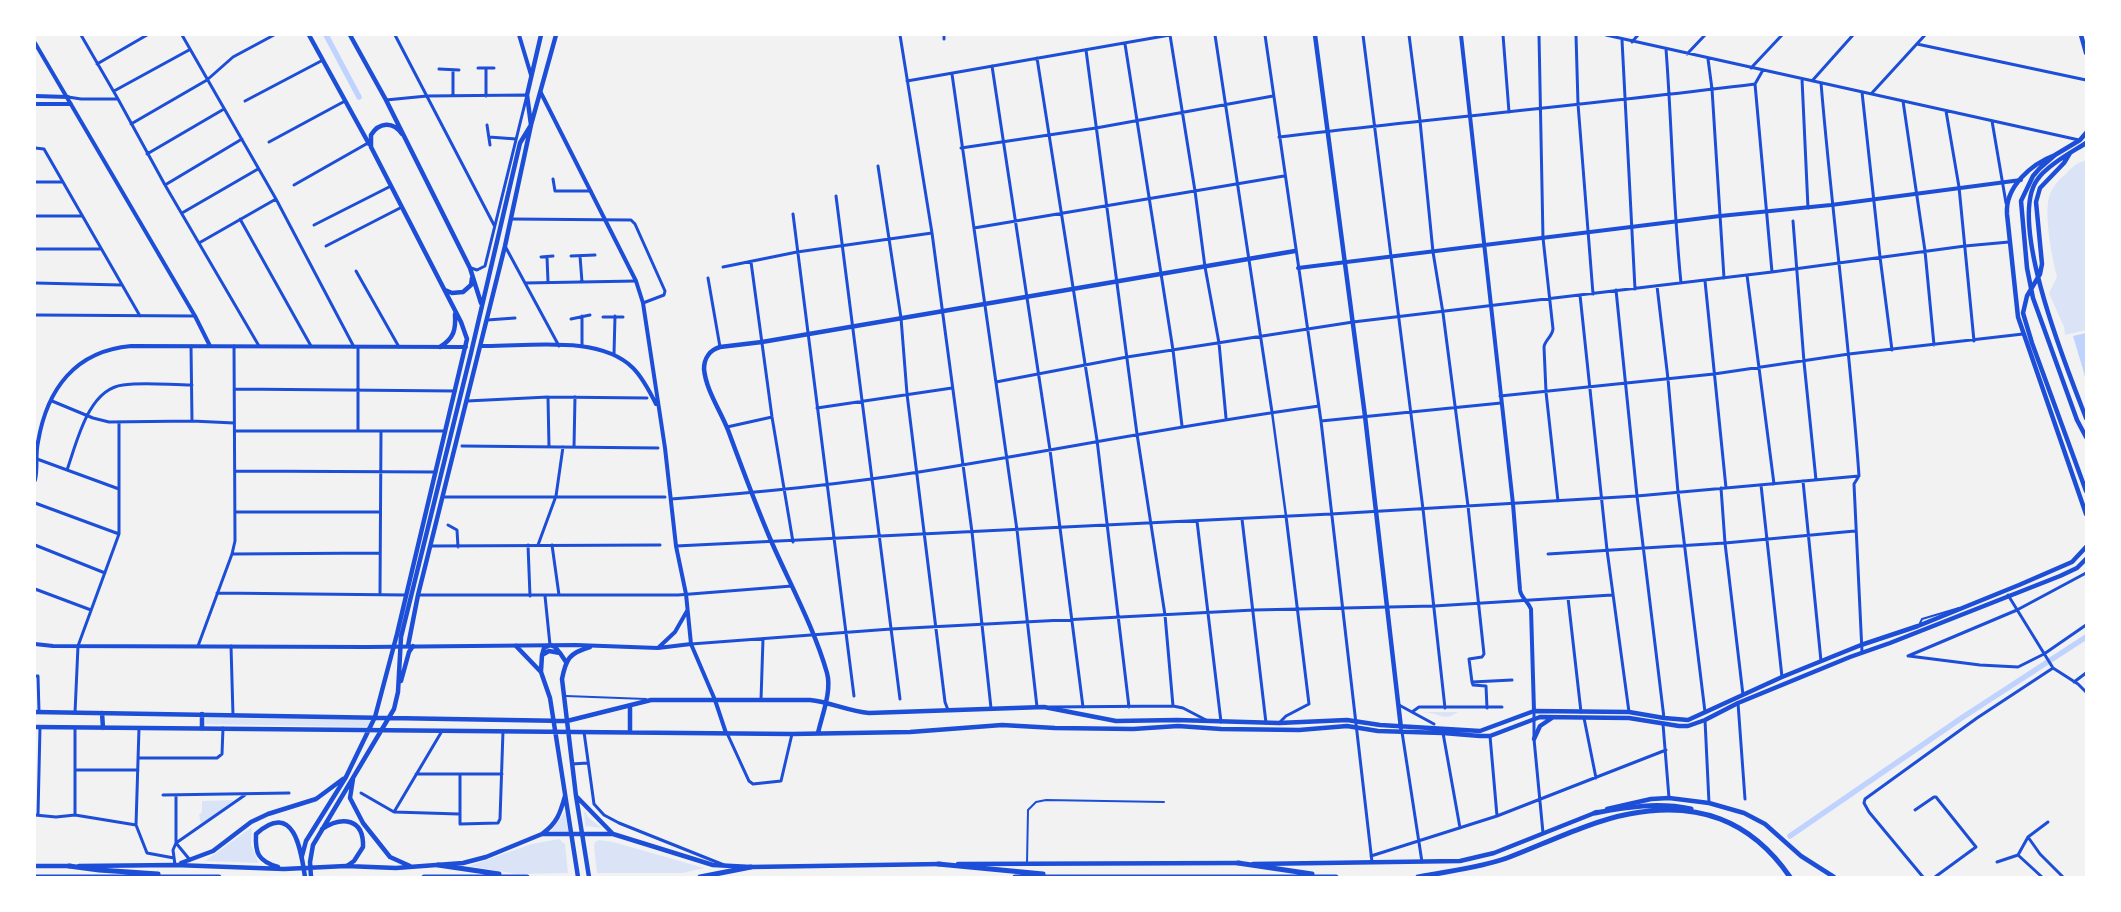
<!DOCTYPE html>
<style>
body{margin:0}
#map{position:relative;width:2121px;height:912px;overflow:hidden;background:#f2f2f2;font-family:Roboto,sans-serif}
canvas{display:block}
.frame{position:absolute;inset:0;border:36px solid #fff;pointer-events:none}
</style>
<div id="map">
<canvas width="2121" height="912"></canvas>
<div class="frame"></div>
</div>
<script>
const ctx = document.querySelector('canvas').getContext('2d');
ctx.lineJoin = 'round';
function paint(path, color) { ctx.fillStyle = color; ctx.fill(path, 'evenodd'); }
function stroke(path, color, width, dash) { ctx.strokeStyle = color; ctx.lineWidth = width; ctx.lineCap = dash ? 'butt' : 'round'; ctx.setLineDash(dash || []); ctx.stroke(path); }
paint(new Path2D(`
 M2086,161V330L2065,335L2064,327L2049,293L2057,277C2052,258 2043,212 2050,194C2053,186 2060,178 2067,173C2073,166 2077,162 2086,161Z
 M1423,712H1458C1445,721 1442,715 1430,713C1428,712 1425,713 1423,712Z
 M206,718L365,719H368L371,722L370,726L367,727L205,724Z
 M234,800L201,826L199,814L202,813V801Z
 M584,810L589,818L602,828L585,826Z
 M565,812L569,832L551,831Z
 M252,827L251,845L259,863L205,861Z
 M559,839L565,844L568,873L516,874L469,866L532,844Z
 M599,840L613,842L704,868L683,873H597L594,846L595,842Z`), '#dbe4f7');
paint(new Path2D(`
 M2086,333V380L2073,336Z`), '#bfd3fe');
stroke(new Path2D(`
 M326,35L359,97
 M1790,836L1963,717L2086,637`), '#bfd3fe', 5.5);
stroke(new Path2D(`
 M1920,623L1922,619L1959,608
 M566,696L646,699
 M1027,863L1028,810L1036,802L1046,800L1164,802`), '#1d4ed8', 2);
stroke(new Path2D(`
 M1272,412L1286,516`), '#1d4ed8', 2.5);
stroke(new Path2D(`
 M81,35L118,99L165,185L259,346
 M182,35L276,199L354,347
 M395,35L494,225
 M900,35L932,233L972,532L991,708
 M944,35V39
 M1170,35L1195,191L1205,267L1219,343L1226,418
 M1215,35L1272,412
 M1265,35L1321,421L1372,862
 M1363,35L1423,509L1445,708
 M1409,35L1420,121L1433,252L1443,313L1468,506L1484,654L1482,657L1469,659L1472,682
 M1503,35L1509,112
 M1539,35L1543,238L1553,329C1552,337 1545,340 1544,347L1546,392L1558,501
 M1576,35L1578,104L1593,294
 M1606,35L2079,140
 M1622,40L1635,289
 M1632,42L1638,35
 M1125,44L1173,350L1182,426
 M1917,44L2086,80
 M1666,49C1672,127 1673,205 1681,283
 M1086,50L1137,434L1165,615L1173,706
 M1687,54L1705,35
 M1037,58L1097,440L1129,707
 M1708,59L1712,89L1724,278
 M97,64L147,35
 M992,66L1050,450L1083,707
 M478,68H494
 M486,68V96
 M1751,68L1782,35
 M439,69L459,70
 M952,74L1017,530L1037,707
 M1802,79L1808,208
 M907,81L1170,35
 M1812,81L1853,35
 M1821,83C1832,215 1850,345 1859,476L1854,484L1862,652
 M1755,84L1772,272
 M114,91L189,50
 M1862,92L1880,257L1892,350
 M1871,94L1925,35
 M453,95V70
 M68,97L81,99H118
 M386,100L427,96L527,95L485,266L477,270L471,268
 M245,101L323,60
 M1903,101L1925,251L1934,345
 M1946,111L1959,187L1974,341
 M1992,121L2006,203
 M131,124L207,80L233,57L274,35
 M487,125L490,145
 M489,137L516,139
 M1279,137C1437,118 1596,104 1755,84L1763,70
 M269,142L345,101
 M35,148L44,149L140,316
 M961,148L1096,128L1273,96
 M147,154L224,109
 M878,166L901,318L907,394L945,702L948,710
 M553,179L555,191H591
 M35,182H62
 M165,185L242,139
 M294,185L368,143
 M836,196L900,699
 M182,213L258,169
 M793,214L854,696
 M35,216H82
 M240,219L311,346
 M511,219L631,220L635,224L665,291L664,295L643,303
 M1793,221L1804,362L1816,480
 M314,225L391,186
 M974,228L1284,176
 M199,243L276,199
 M326,246L402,207
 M505,246L559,346
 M35,249H101
 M571,256L595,255
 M580,256L582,282
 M541,257L553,256
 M547,257L548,282
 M751,262L772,417L793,542
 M723,267L797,252L932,233
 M356,271L399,347
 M1747,275L1774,484
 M708,278L720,347
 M1705,281L1726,488
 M35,283L121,285
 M525,283L636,281
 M1657,286L1668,379L1678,492L1705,712
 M1616,290L1637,496L1664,718
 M1580,295L1607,550L1629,712
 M35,315L195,316
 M603,317H623
 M571,319L590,315
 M487,320L515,318
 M191,346L192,421
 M582,346V316
 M614,354L615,316
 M996,382L1127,357L1353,322L1772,272L1965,246L2009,242
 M234,389L455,391
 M1500,396L1714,374L1849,354L2023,334
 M548,397L549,447
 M52,401L93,418L109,422L192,421L234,423
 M467,401L548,397L647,398
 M817,408L952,388
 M1321,421L1501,403
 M727,427L772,417
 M235,431H445
 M358,431V347
 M462,446L658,448
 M574,447L575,397
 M37,459L119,489
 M67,470C77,442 88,389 123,385C145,382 169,385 192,385
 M236,471L436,472
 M1803,481L1821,661
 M1761,485L1782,677
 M1721,488L1725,543L1743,695
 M443,497H665
 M671,499C754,493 837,485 919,472C1052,451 1185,424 1319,406
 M35,503L119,534
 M236,512H380
 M1242,519L1266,723
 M1197,521L1221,722
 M448,525L457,530L458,547
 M35,545L105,573
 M528,545L530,596
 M538,545L556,496L563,447
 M552,545L559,595
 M430,546L660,545
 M676,546L1331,514L1637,496L1859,476
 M232,554L380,553
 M1548,554L1725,543L1855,531
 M35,589L91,610
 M217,593L405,595
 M380,594L381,431
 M418,595H678L792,586
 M2008,595L2053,668L2078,684L2086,692
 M545,596L550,645
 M1568,598L1581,712
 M691,644L891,629L1254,610L1434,606L1612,595
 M198,646L232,554L235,541L234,346
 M231,646L233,715
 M1908,656L2017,610L2086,573
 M1909,656L1980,665L2018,667L2044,654L2086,625
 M35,676H38L39,712
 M1472,682L1512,680
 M1472,682L1473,685L1486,686L1487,708
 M2074,682L2086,673
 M761,700L763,639
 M1738,703L1745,799
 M1399,705L1434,724
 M1050,707L1173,706L1183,708L1206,720
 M1534,711V739L1543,833
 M1412,712L1419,707H1502
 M75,713L78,646L119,534V422
 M1584,718L1596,778
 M1705,720L1709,803
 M1280,722L1286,716L1309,704L1286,516
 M1663,724L1669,798
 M139,728L136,825L147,853L174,858
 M584,732L594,804L604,815L619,823L724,865
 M1402,732L1422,862
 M727,733L749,781L753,784L781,781L792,734
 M1443,733L1460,828
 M1490,736L1497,816
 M138,758H217L222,754L223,728
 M572,764L587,763
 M76,770H138
 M416,774H502
 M460,774V824L498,823L500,819L503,731
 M361,793L394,812L459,814
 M163,795L289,793
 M1915,810L1934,797H1936L1976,847L1935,877
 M394,812L442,731
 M35,815L56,817L75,815L136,825
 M38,815L40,727
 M75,815V728
 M2028,837L2040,854L2063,877
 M176,843L245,795
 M176,843L190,860
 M2018,855L2042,877
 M1371,856L1497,816L1666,750
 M1997,862L2018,855L2028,837L2048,822
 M175,865L173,850L176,843V795
 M1923,877L1869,812L1864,803L1865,799L1977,718L2053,668`), '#1d4ed8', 3);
stroke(new Path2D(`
 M519,35L531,75
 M1461,35L1513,504L1520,590C1521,598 1528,601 1531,609L1534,711
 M35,43L195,316L210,346
 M541,93L636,281L643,303L665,448L676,546L686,594L691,644L715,700L726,733
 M35,96L68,97
 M35,104H71
 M1298,268L1720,216L1831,205L2021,180
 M481,346C526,347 599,334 633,368C643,378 650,392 656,404
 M35,480C38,467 35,455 38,442C47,389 75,351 131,346L466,347
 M35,644L53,646L367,647L576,645L658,648L691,644
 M658,648L675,632L687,611`), '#1d4ed8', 4);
stroke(new Path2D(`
 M309,35L369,144
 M350,35L386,100L470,268L481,303
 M1315,35L1365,416L1401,728
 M2081,35L2086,53
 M2086,133L2080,140L2055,155L2040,168L2033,176L2021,201L2027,268L2033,298L2077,420L2086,437
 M2086,143C2072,152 2046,166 2037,180C2007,223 2068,371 2086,418
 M2070,153L2064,163L2040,188L2036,202L2042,264L2040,274L2027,296L2023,313L2032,343L2086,491
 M2055,155C2031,164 2005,187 2007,214L2018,317L2086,514
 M445,290L452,293L463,292L471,285L472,278
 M440,347C454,338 456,330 455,314
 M408,646L418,595L505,246L531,125L556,35
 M516,646L541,672L550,698L578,877
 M542,655L544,648L550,645L555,647L559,652
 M541,671L542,655L549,651L560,653L566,662
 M401,681L409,652L413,646
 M35,712L567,721L651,700H810C830,702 848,711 869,713L1044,707L1116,721L1177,720L1279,723L1347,720L1380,725L1480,731L1534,711L1629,712L1664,718L1688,720L1782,677L1861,645L1918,626L2019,585L2072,562L2086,547
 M102,713L103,728
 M202,714V729
 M35,727L792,734L910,732L1002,725L1055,728L1133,729L1178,726L1221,729L1299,730L1347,726L1378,731L1443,733L1480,736H1490L1540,717L1629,718L1679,726H1688L1705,720L1738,703L1850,657L1890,643L2060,576L2077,568L2086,559
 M630,732V706
 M818,733C822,715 832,691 827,673C814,628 791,586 772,543C756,506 742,468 728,430C720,410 706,390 704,369C704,358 710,350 720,347L762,342L1295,251
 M1534,739L1540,726L1552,718
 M353,779L350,798L363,823L390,857L410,866
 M576,796L613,834
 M1607,809L1651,799L1669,798L1709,803L1744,813L1765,824L1801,856L1834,877
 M322,829C342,816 364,818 363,847L354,861L347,866
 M542,834C557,823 560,814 565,796
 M302,856L306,841L346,777L375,717L397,634L467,339L461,322L371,147V135C379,122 393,121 402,134
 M181,863L213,851L251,822L268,814L316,799L343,779
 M958,864L1240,863
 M1253,864L1460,861L1494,853L1597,812
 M35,866H71
 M79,866L175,865L284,869L346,866L396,868L463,863L486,857L542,834H613L713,865L751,867L941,864
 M278,867C258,861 255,853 256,834C294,800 301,850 305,877
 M311,877L310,862L313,845L394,709L398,692L401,637L471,353L520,143L531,125L527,95L541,35
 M589,877L576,796L562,679C566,659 569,653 590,647`), '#1d4ed8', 4.5);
stroke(new Path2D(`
 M1595,813C1627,807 1658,802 1691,809
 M1238,863L1312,874
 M938,864L1043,874
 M438,865L499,874
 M69,866L99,870L158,874
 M35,877H219
 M424,877H527
 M700,877L751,867
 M1015,877H1336
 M1418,877C1448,871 1479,868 1507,858C1544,844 1591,821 1629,814C1697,801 1750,819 1790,877`), '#1d4ed8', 5);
</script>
